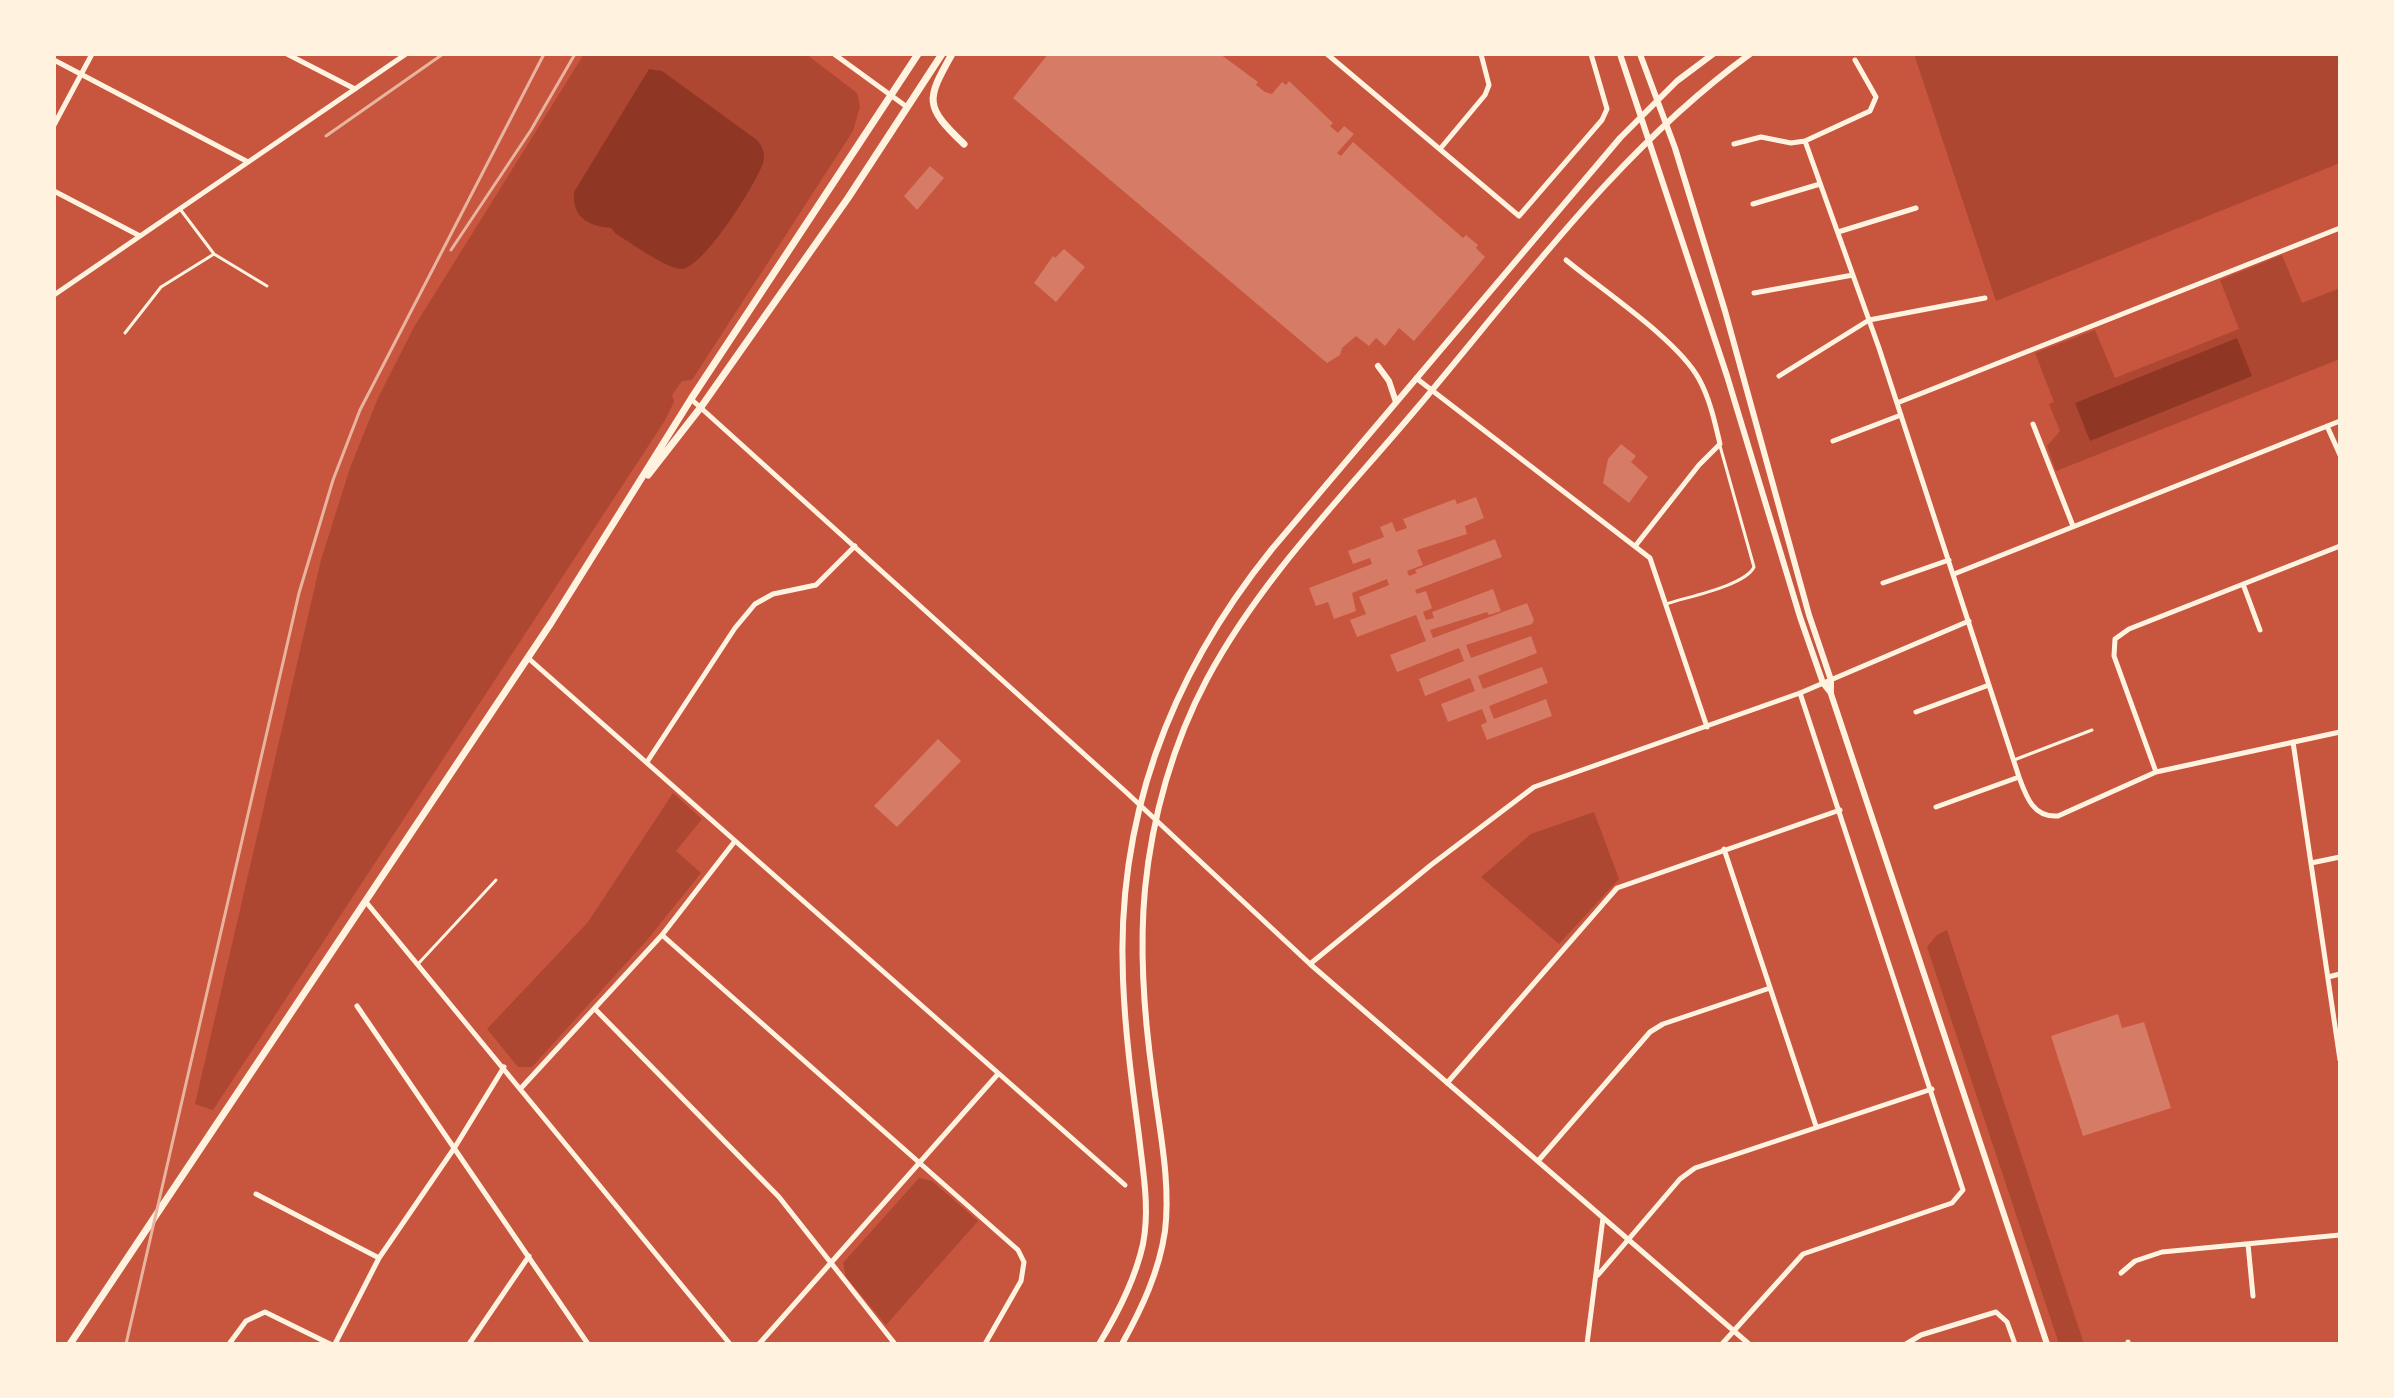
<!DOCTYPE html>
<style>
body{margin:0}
#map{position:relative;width:2394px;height:1398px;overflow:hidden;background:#c8553d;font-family:Merriweather,serif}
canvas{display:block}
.frame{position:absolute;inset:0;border:56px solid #fff3e0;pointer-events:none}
</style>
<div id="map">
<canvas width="2394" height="1398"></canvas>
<div class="frame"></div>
</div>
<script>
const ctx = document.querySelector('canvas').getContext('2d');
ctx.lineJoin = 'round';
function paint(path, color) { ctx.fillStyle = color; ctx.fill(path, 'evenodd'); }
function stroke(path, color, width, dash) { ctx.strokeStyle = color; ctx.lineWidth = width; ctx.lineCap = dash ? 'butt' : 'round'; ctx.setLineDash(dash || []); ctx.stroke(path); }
paint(new Path2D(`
 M584,54H806L857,93L860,107L853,131L692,380L682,381L672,395L674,402L664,422L213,1110L195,1104L321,560L350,468L378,398L414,327Z
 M1914,54H2340V163L1996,301Z
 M2282,255L2302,303L2340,288V359L2056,471L2047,446L2060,431L2049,404L2054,402L2035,353L2095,330L2115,378L2239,329L2220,280Z
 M673,793L702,819L676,851L701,873L648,939L532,1067H518L487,1029L588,922Z
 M1594,812L1619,879L1559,944L1481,877L1531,834Z
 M1947,930L2084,1344H2059L1927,947L1937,935Z
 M919,1178L932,1181L978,1221L886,1325L846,1277L843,1263Z`), '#ae4732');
paint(new Path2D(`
 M649,69L662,71L757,140C762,146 766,154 763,163C756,184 704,267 682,269C666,269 630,242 616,234L611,228C589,226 572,218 574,192Z
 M2237,338L2252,376L2090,441L2075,403Z`), '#8f3625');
paint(new Path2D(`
 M1048,54H1220L1258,82L1256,85L1265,92L1272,94L1282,82L1286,85L1289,81L1333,123L1330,126L1338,133L1344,126L1354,134L1337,153L1341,156L1353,142L1463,238L1466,235L1478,245L1476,248L1485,257L1414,341L1399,328L1385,346L1376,338L1369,346L1356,336L1342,348L1340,355L1327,363L1013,98Z
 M930,166L944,178L917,210L904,196Z
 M1064,249L1085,267L1056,302L1034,283L1053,256L1055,258Z
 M1621,444L1636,456L1631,462L1648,477L1629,503L1603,483L1608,459Z
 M1476,497L1484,518L1465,526L1467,534L1417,550L1423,565L1407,571L1409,576L1417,573L1415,570L1495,539L1502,557L1415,590L1417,594L1426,591L1432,608L1423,612L1426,620L1434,618L1432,612L1493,589L1501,611L1489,615L1487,612L1430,630L1433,638L1527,603L1534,620L1532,624L1466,645L1471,658L1531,636L1537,653L1478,676L1483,689L1542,667L1548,683L1489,706L1494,719L1546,699L1552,716L1487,740L1481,725L1487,722L1482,709L1448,722L1441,704L1475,691L1470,678L1425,696L1419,679L1464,661L1459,648L1397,672L1390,655L1426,641L1416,615L1357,637L1350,620L1366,614L1359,597L1389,585L1387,579L1352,593L1356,611L1334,619L1328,602L1316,606L1309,588L1372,564L1370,558L1353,564L1348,551L1384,537L1380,527L1392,522L1396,532L1407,528L1403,519L1455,499L1457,504Z
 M938,739L961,761L897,827L874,806Z
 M2118,1014L2122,1028L2144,1022L2171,1108L2083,1136L2051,1036Z`), '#d67c66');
stroke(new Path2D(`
 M180,209L214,254L267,286
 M125,333L161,287L214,254
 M1666,604C1686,597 1745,586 1754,567L1720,446
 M2014,760L2092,730
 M418,964L496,880`), '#fff3e0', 3);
stroke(new Path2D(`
 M287,54L355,89
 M834,54L907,107
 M1327,54L1519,216L1602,120L1607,109L1591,54
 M54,60L248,162
 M54,125L92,54
 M1805,141L1879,348L2019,777C2026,796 2033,818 2058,816L2156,772L2340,732
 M1734,144L1761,137L1791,143L1805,141L1870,111L1876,97L1855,60
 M1440,149L1485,95L1489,85L1481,54
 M54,191L140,236
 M1753,204L1820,184
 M1838,232L1916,208
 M1566,260C1602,290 1678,340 1699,379C1710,399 1715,423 1720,444L1699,465L1636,545
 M1754,293L1853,275
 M54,295L406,54
 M1779,376L1869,320L1985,298
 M1416,378L1650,558L1707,727
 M691,399L1126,792L1310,964L1749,1344
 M1897,403L2340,228
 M2033,424L2073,526
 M2327,426L2340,455
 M1833,441L1901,415
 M1954,574L2340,421
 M1883,583L1949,560
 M2243,584L2260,630
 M528,658L1125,1185
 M1916,712L1989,685
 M2293,742L2340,1060
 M647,762L735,628L755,604L773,594L816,585L855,546
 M2156,772L2114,656L2115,639L2129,629L2340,546
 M1936,807L2019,777
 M1724,849L1816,1126
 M2311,863L2340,857
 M366,902L730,1344
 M662,935L1018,1250L1024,1262L1021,1281L985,1344
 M1310,964L1431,865L1534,787L1800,693L1969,621
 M2328,977L2340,974
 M357,1006L588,1344
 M596,1010L779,1197L895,1344
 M1447,1083L1617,888L1840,810
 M522,1087L662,935L735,841
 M1538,1161L1650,1032L1663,1024L1770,988
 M256,1194L379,1258
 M2248,1244L2253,1296
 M2121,1273L2135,1261L2162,1252L2340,1235
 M1598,1275L1680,1179L1695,1168L1932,1089
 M2128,1342V1344
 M229,1344L246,1321L265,1312L330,1344
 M335,1344L379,1258L455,1147L504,1067
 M469,1344L529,1256
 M759,1344L998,1074
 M1587,1344L1603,1218
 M1722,1344L1803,1254L1952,1203L1963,1190L1800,693
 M1906,1344L1921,1335L1996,1312L2007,1322L2015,1344`), '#fff3e0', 5);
stroke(new Path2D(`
 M1620,54L1727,376L1800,617L1823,683L1830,692
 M1640,54L1675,148L1725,311L1809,615L1831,680V694L2047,1344
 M1378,366L1389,381L1396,402
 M1099,1344C1118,1313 1135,1280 1143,1244C1150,1208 1143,1172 1139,1136C1132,1084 1125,1032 1123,979C1116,816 1171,674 1272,549L1620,138L1677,81L1713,54
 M1122,1344C1142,1308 1159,1272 1165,1231C1171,1181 1159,1128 1153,1079C1144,1016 1139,953 1145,889C1152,817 1173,743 1207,679C1261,578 1344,495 1417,408C1521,285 1619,149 1750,54`), '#fff3e0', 6);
stroke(new Path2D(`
 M952,54C926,100 924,106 964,144
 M648,475L701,407L848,198L942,54
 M70,1344L551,623L691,399L918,54`), '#fff3e0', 7);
stroke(new Path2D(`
 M326,136L443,54
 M451,250L531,130L575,54
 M126,1344L299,593L333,480L360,410L544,54`), '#e9b49f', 3);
</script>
